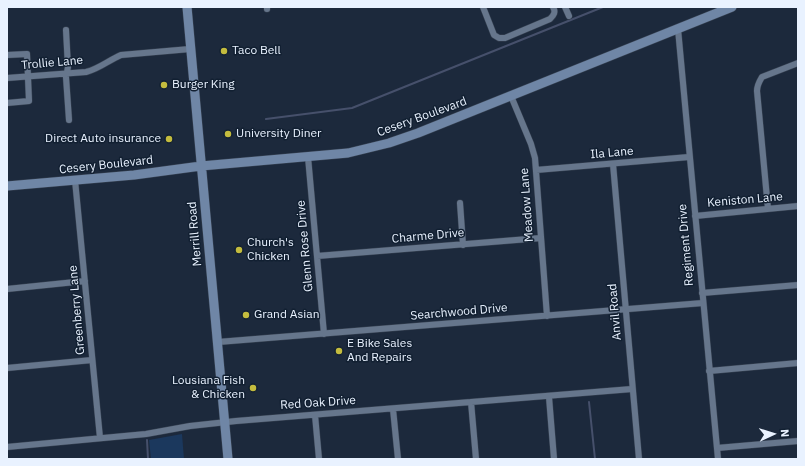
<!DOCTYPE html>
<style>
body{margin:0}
#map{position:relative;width:805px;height:466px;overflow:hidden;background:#1c293c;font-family:"IBM Plex Sans",sans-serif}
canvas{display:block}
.frame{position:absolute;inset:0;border:8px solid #e9f2ff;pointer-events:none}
.north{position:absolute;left:753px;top:414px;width:40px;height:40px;-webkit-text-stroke:3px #122032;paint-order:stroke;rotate:86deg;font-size:11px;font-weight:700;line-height:16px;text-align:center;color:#e9f2ff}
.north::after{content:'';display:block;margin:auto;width:14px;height:18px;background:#e9f2ff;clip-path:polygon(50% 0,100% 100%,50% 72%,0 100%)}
</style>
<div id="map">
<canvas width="805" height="466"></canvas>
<div class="frame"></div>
<div class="north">N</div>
</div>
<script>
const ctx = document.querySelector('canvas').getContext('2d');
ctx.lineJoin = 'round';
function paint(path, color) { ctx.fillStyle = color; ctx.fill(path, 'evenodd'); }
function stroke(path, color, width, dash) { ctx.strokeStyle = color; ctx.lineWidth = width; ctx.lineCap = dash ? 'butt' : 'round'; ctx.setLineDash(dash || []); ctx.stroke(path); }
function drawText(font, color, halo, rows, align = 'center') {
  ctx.font = font + ' "IBM Plex Sans",sans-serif'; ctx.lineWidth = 3; ctx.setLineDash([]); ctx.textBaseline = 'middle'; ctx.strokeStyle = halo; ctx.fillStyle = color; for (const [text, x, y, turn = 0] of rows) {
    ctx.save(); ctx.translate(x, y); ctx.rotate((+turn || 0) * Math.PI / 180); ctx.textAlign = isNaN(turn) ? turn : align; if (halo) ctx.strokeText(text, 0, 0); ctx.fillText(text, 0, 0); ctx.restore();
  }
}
paint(new Path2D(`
 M182,434L184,459H151L149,440Z`), '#1b385d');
stroke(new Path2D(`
 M266,119L352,108L603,7
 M589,402L595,459
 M147,440L148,459`), '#46506b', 2);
const street = new Path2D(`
 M267,7V9
 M483,7L494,35L499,38H505L550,19C554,15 556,12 553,7
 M565,7L569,16
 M678,29L718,459
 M66,30L68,67L66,77L69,120
 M7,55L27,54L29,101L7,103
 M7,78L86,72C99,69 109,60 121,55L190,49
 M511,96L531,144L535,158L547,316
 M308,157L324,334
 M613,164L639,459
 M536,170L689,157
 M75,180L100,438
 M460,203L463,245
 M768,209L757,91C757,85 759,82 762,77L798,63
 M695,216L798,206
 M317,256L541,238
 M7,289L85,281
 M702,293L798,285
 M218,342L703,303
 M7,368L92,360
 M709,371L798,363
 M549,397L554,459
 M471,402L476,459
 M393,409L398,459
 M315,415L319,459
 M7,447L146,434L190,426L236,421L632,389
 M717,448L798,441`);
const secondary = new Path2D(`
 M187,7L228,459
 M7,186L134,175L201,166L348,153L389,143L418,133L732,7`);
stroke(street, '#384353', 7);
stroke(secondary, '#384353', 10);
stroke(street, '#66768c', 6);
stroke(secondary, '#6f86a6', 9);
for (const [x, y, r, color] of [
 [224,51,4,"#c4bc3e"],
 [164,85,4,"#c4bc3e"],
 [228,134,4,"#c4bc3e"],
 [169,139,4,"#c4bc3e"],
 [239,250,4,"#c4bc3e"],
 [246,315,4,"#c4bc3e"],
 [339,351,4,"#c4bc3e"],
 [253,388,4,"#c4bc3e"]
]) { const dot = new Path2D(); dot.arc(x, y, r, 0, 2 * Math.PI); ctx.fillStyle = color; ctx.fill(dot); stroke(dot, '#122032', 1.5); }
drawText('12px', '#e9f2ff', '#122032', [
 ["Taco Bell",232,51],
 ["Burger King",172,85],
 ["University Diner",236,134],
 ["Direct Auto insurance",161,139,"right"],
 ["Church's",247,243],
 ["Chicken",247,257],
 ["Grand Asian",254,315],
 ["E Bike Sales",347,344],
 ["And Repairs",347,358],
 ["Lousiana Fish",245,381,"right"],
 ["& Chicken",245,395,"right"]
], 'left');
drawText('12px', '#e9f2ff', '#122032', [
 ["Trollie Lane",52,63,-5],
 ["Cesery Boulevard",422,117,-20],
 ["Ila Lane",612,153,-5],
 ["Cesery Boulevard",106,165,-6],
 ["Keniston Lane",745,200,-5],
 ["Meadow Lane",527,205,-94],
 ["Merrill Road",195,234,-95],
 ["Charme Drive",428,236,-5],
 ["Regiment Drive",686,245,-95],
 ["Glenn Rose Drive",305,246,-95],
 ["Greenberry Lane",77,310,-95],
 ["Searchwood Drive",459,312,-5],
 ["Anvil Road",615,312,-95],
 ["Red Oak Drive",318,403,-4]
]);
</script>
